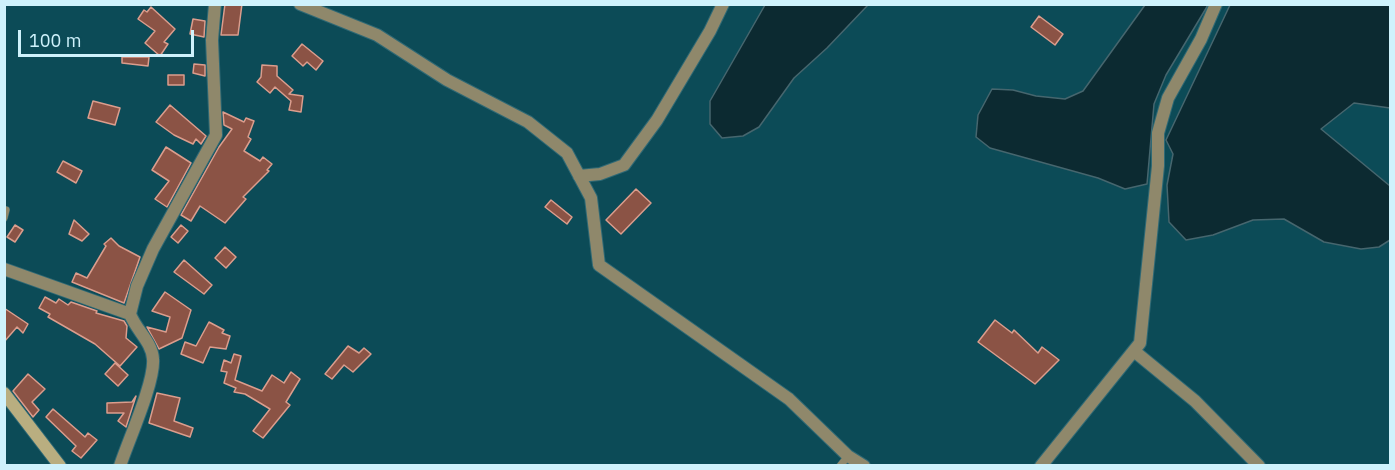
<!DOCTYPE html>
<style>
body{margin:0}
#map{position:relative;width:1395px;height:470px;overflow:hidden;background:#0c4b57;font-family:"IBM Plex Sans",sans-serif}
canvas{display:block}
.frame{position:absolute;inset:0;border:6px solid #cff2fc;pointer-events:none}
.scale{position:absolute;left:18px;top:30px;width:176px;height:27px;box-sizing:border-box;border:3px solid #cff2fc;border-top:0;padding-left:8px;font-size:18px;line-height:21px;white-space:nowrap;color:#cff2fc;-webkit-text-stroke:4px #0c4b57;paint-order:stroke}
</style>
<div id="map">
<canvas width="1395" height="470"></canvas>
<div class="frame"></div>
<div class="scale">100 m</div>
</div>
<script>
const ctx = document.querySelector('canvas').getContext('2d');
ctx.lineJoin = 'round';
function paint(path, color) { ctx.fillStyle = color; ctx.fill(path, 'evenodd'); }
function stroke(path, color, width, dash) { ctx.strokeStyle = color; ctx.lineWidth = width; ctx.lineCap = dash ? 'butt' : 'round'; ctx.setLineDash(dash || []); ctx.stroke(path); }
const water = new Path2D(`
 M765,5H868L827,48L794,78L759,127L743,136L722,138L710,124V101Z
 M1145,5H1208L1166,75L1154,104L1147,184L1125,189L1098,178L990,148L976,137L978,115L992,89L1013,90L1036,96L1065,99L1083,91Z
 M1230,5H1390V108L1354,103L1321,129L1390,186V240L1379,247L1361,249L1324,242L1284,219L1253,220L1213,235L1186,240L1169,222L1167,185L1173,154L1166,140Z`);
paint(water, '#0c2a31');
stroke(water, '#46666e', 1.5);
const building = new Path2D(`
 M225,4H242L238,35H221Z
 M151,7L175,29L164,42L168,44L160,56L145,43L155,31L138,19L144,10L147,12Z
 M1039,16L1063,34L1055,45L1031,27Z
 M193,19L205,21L204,37L190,34Z
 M302,44L323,61L316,70L307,62L303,66L292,56Z
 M122,57H149L148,66L122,63Z
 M194,64L205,65V76L193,73Z
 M262,65L277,66V76L293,90L289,94L303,96L301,112L289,110L291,101L275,87L270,93L257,82L261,77Z
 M168,75H184V85H168Z
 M93,101L120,108L115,125L88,118Z
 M170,105L206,136L201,144L196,139L193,144L174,135L156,122Z
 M223,112L244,122L246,118L254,121L248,137L251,139L244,151L260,161L263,157L272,164L267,170L269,171L243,197L246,199L225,223L200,206L191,221L181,215L219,147L232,129L224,125Z
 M166,147L191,163L167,207L155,199L169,181L152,170Z
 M63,161L82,171L76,183L57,172Z
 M636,189L651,203L621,234L606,220Z
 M551,200L572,217L567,224L545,207Z
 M74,220L89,234L82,241L69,234Z
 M15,225L23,230L15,242L7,237Z
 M181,225L188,231L178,243L171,237Z
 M111,238L119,246L140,257L124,303L72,282L76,273L87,278L106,246L104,244Z
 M225,247L236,257L226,268L215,258Z
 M184,260L212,285L204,294L174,272Z
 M165,292L191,310L182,338L159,349L147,327L166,332L170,317L152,311Z
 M45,297L56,303L59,299L68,305L71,302L97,311L96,313L124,321L127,326L126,338L137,347L120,366L95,344L48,317L50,314L39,308Z
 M4,308L28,324L23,333L17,327L4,342Z
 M995,320L1012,333L1014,330L1038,353L1042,347L1059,360L1035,384L978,342Z
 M209,322L224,330L222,333L230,336L226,349L210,347L203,363L181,354L185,342L196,346Z
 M348,346L359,353L364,348L371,354L353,372L344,365L332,379L325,374Z
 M234,354L241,356L235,380L262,391L272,375L284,383L291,372L300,379L286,402L290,405L263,438L253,431L270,409L245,394L234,392L236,388L224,383L227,372L221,371L224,360L231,363Z
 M115,363L128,375L118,386L105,374Z
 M28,374L45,389L32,402L39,410L33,417L13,391Z
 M157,393L180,398L174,421L193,428L190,437L149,423Z
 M136,396L126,427L118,421L124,413H107V403L132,402Z
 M53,409L85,437L88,433L97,440L81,458L72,451L76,446L46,417Z`);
paint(building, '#8b5345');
stroke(building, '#db9d8d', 1.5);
const service = new Path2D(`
 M4,218L6,210
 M840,466L848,456`);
const minor = new Path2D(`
 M300,4L377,35L447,80L528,122L567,153L591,198L599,265L789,399L848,456L864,466
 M579,176L600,174L624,165L657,120L710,31L723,4
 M4,269L130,314
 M1134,351L1195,401L1259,466
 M120,466C128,441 155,382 153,359C152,342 136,330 130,314L137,286L153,249L216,135L212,40L215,4
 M1041,466L1140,343L1158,166V133L1168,98L1201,39L1216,4`);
const secondary = new Path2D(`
 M4,393L60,466`);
stroke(service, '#2f6975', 8);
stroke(minor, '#2f6975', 14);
stroke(secondary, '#2f6975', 14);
stroke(service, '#8f886b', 7);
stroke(minor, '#8f886b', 12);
stroke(secondary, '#b9ae80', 12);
</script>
